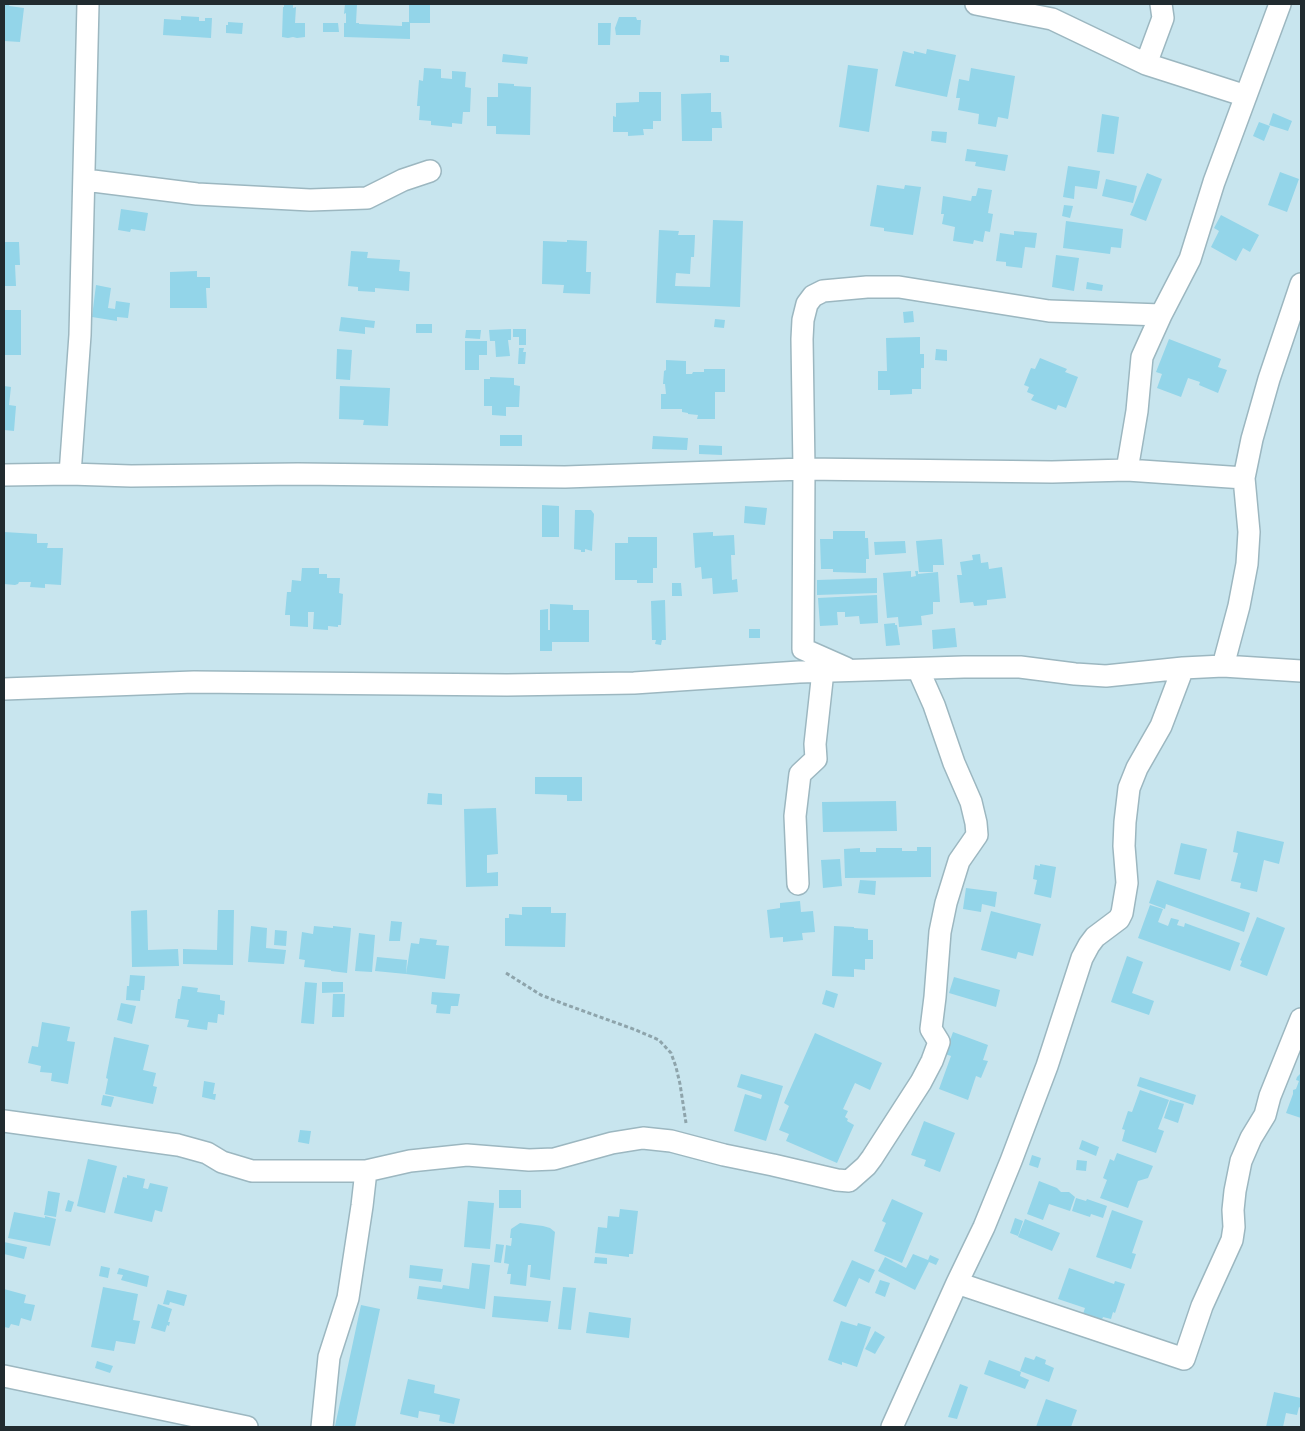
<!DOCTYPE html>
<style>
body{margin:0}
#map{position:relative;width:1305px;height:1431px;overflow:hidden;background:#c8e5ee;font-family:"Fira Sans",sans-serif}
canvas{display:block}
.frame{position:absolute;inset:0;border:5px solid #212b2f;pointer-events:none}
</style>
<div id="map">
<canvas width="1305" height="1431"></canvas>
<div class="frame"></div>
</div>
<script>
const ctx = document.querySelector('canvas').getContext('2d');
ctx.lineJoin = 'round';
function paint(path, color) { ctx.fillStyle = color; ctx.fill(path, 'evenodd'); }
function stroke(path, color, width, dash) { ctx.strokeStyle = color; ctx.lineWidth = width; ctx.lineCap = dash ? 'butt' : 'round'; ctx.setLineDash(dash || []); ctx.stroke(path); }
paint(new Path2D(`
 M4,4H10L9,6L24,8L20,42L4,41Z
 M284,4H293V8L296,7L295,23H305V37L297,38L293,37L288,38L282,37L283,7H284Z
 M345,4H357L356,23H359V24L402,26V22H409V4H430V23H410V39L344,37V23H346V13L344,14Z
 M181,16L199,17V21H205V18H212L211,38L163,35L164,19L181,20Z
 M619,17H636L637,20H641L640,35H616L615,28Z
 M228,22L243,23L242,34L226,33V25H228Z
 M323,23H338L339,32H323Z
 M598,23H611L610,45H598Z
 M927,49L956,55L947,97L895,86L903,51L914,54V51L926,54Z
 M503,54L528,57L527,64L502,62Z
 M720,55L729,56V62H720Z
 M848,65L878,69L869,132L839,127Z
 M424,68L441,69V78L452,79V71L466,72L465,87L471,88L470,112H463L462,124L452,123V127L431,125V121L419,120L420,106H417L419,80L423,81Z
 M971,68L1015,76L1008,119L998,117L996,127L978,124L979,114L958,110L960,98H956L959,79L969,81Z
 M498,83L514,84V86L531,87L530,135L496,134V126H487V97H498Z
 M639,92H661V121H653V129H643L644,135L628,136V132H613V116L616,117V103L639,102Z
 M711,93V112H721L722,128H712V141H682L681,94Z
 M1273,113L1292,121L1288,131L1269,125Z
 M1102,114L1119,117L1114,154L1097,152Z
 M1259,122L1270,126L1264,141L1253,136Z
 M932,131L947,132L946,143L931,141Z
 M967,149L1008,155L1005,171L975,166L976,162L965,161Z
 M1068,166L1100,171L1097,189L1075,186L1074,199L1063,197Z
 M1280,172L1299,179L1287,212L1268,205Z
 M1147,173L1162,179L1146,221L1130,215Z
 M1106,179L1137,186L1133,203L1102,196Z
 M877,185L904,189L905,185L921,187L913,235L884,231V228L870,226Z
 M978,188L992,190L988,213L993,214L990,232L985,231L983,242L974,240L973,244L953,241L955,227L942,224L944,214H941L943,196L971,201L972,196H976Z
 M1064,205L1073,206L1070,218L1062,216Z
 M121,209L148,213L145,231L131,229L130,232L118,230Z
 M1221,215L1259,235L1250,252L1243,248L1236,261L1211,247L1219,231L1214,228Z
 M713,220L743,221L740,307L656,303L659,230L679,231L678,235H695L694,257H691L690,274L676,273L675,286L710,287Z
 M1066,221L1123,229L1121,248L1111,247L1110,254L1063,248Z
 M1014,231L1037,233L1035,248L1025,247L1022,268L1006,266V262L996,261L1000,233L1014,235Z
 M567,240L587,241L586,272H591L590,294L563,293L564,285L542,284L543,241L567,242Z
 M4,242H19L20,265H15L16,286H4Z
 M351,251L368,252L367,258L400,260L399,271L410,272L409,291L375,288V292L358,291V287L348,286Z
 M1056,255L1079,258L1074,291L1052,287Z
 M197,271V277H210V288H206L207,308H170V272Z
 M1087,282L1103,285L1102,291L1086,289Z
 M96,285L111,288L108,308L115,309L116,301L130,303L128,318L117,317V321L92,317Z
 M4,310H21V355H4Z
 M913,311L914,322L904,323L903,312Z
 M341,317L375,321L374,328L365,327V334L339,331Z
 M715,319L725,320L724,328L714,327Z
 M416,324H432V333H416Z
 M511,329V340H508L510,356L496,357L495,341H490L489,330Z
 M513,329H526V345H519V337H513Z
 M466,330H481L480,339L465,338Z
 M920,337V354H924V368H921V389H912V394L890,395V390H878V371H887L886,338Z
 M1169,339L1221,359L1218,367L1227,370L1218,393L1199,385L1200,382L1188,378L1181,397L1157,388L1162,374L1156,372Z
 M465,341H487V355H479V370H465Z
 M519,348H524L523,352H526L525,364H518Z
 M337,349L352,350L350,380L336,379Z
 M936,349L947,350V361L935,360Z
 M1040,358L1067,369L1065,372L1078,377L1066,408L1058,405L1056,410L1031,400L1034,395L1027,392L1029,387L1024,385L1031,368L1035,369Z
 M666,360L686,361V374H692L693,372H704V369H725V392H715V419H697L698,415L688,414V413L682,412V409H661V394H666L665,384H663L664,371L666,370Z
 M490,377L514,378V385L520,386L519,407H506V416L492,415V406H484V379H490Z
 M4,386L11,387L9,405L16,406L14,431L4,430Z
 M340,386L390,388L388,426L363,425L364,420L339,419Z
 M500,435H522V446H500Z
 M653,436L688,438L687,450L652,449Z
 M699,445L722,446V455L699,454Z
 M542,505L559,506V537H542Z
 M745,506L767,508L765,525L744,523Z
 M575,510H591L594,514L592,551L585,549V552H581V550L574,549Z
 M833,531H865V538H868L869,559H866V573L833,572V569H821L820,539H833Z
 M4,532L37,534V543H48L47,548H63L61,585L45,584V588L30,587L31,582H19L18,584L15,585L4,584Z
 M713,532V536L734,535L735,555H731L732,580L737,579L738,592L713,594L712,578L702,579L701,567L695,568L693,533Z
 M628,537H657V568H653V583H637V580H615V543H628Z
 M942,539L944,565H933V572H919L916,541Z
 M905,541L906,553L875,555L874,542Z
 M980,554L981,563L988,562L989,569L1002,567L1006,598L987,600V605L974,606L973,602L960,603L957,575H962L960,562L973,560L972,555Z
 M302,568H319V574H327V578H340L339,593L343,594L341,625H338V627L328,626V630L313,629L314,612H308V627L290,626V615H285L287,592H291L292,580L301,581Z
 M911,571V577L916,576L915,571H918V574L938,572L940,602H933V614L921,616L922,625L899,627L898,617L887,618L883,573Z
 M877,578V593L817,595V580Z
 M672,583H681L682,596H672Z
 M877,595L878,623L860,624L859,616L845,617V612H837L838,625L820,626L818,598Z
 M665,600L666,640H662L661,645L655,644L656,640H652L651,601Z
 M550,604L573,605V610H589V642H552V651H540V610L548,609V630H550Z
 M895,623V625H897L900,645L886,646L884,624Z
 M955,628L957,647L933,649L932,630Z
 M749,629H760V638H749Z
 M535,777H582V801H567V795L535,794Z
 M428,793L442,794V805L427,804Z
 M896,801L897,831L823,832L822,802Z
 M496,808L498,854L487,855V873L498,872V886L466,887L464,809Z
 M1237,831L1284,842L1279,864L1264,860L1257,892L1240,888L1241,883L1231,881L1238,853L1233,852Z
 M1181,843L1207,849L1200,880L1174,874Z
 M917,847H931V877L845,878L844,849L860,848V852H876V848H902V851H917Z
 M840,859L842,886L823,888L821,860Z
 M1040,864L1056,867L1051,898L1034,894L1037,880L1033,879L1035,865L1040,866Z
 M860,880L876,881L875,895L858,893Z
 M1157,880L1250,913L1244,932L1166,904L1165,909L1149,903Z
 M966,888L997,892L995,907L982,904L981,912L963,909Z
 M800,901L801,912L813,911L815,932L802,933L803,940L783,942V937L770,938L767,910L780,908V903Z
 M1150,905L1163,909L1158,922L1168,926L1171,918L1179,920L1177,925L1184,927L1185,923L1240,943L1230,971L1138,938Z
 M522,907H551V913H566L565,947L505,946V918H509V914L522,915Z
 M147,910L148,950L178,949L179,966L132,967L131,911Z
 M218,910H234L233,965L183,964V949L217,950Z
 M991,911L1041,924L1033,956L1018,952L1016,959L981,950Z
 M1257,917L1285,928L1267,976L1240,966L1242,961L1240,960Z
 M391,921L402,922L400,941H389Z
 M251,926L267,928L266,948L286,950L284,964L248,962Z
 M314,926L333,928V926L351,928L347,973L331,971V970L304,967L305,960L299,959L302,932L313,934Z
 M834,926L854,927V928L868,929V940H873V959H865V970L854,969V977L832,976Z
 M275,930L287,931L286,946L274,945Z
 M359,933L375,935L372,972L355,971Z
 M420,938L437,940L436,945L449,946L445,979L406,974L411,943L419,944Z
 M1127,956L1143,962L1132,993L1154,1001L1149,1015L1111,1002Z
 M377,957L407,960L406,974L375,971Z
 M130,975L145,976L144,990H141L140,1001L126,1000L127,986H129Z
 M954,977L1000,990L996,1007L949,993Z
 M305,982L317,983L314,1024L301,1023Z
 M322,982H343V992L322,993Z
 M182,986L198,988L197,992L220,995V1000L225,1001L224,1015L218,1014L217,1023L208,1022L207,1030L187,1027L189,1020L175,1018L178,999H180Z
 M826,990L838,994L834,1008L822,1004Z
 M432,992L460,994L458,1006H451L450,1014L436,1013L437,1005L431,1004Z
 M333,994H345L344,1017H332Z
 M121,1003L136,1006L132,1024L117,1020Z
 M42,1022L70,1027L67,1041L75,1042L68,1084L51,1081L52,1073L40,1072L41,1066L28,1063L32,1046L38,1047Z
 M953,1032L988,1045L983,1060L988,1061L981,1078L976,1076L968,1100L939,1089L951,1056L945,1054Z
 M815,1033L882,1063L870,1090L855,1083L843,1109L848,1111L845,1117L848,1119L847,1121L854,1125L837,1163L786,1141L789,1134L779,1130L789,1106L784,1103Z
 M114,1037L149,1045L143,1070L156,1073L153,1086L157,1087L153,1104L105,1094L108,1079L106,1078Z
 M1301,1073V1118L1286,1113L1293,1094V1090L1296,1089L1299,1081L1296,1080L1297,1077Z
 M741,1074L783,1086L766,1141L734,1131L745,1094L761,1099L762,1095L737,1087Z
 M1140,1077L1196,1095L1193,1105L1137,1086Z
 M204,1081L215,1083L213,1094H216L215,1100L202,1097Z
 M1140,1090L1169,1100L1158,1129L1164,1131L1156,1153L1122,1141L1125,1130L1122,1129L1128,1111L1132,1112Z
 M103,1095L114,1097L111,1107L101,1105Z
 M1170,1100L1184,1104L1178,1123L1164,1118Z
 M924,1121L955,1133L940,1172L924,1166L926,1160L911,1155Z
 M300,1130L311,1131L309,1144L298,1142Z
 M1082,1140L1099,1147L1096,1156L1079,1149Z
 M1117,1153L1153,1166L1148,1178L1138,1181L1128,1208L1100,1198L1107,1180L1103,1178L1110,1159L1114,1161Z
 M1032,1155L1041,1158L1038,1168L1029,1165Z
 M88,1159L117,1166L105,1213L77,1206Z
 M1077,1160L1087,1161L1086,1171L1076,1170Z
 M127,1175L145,1179L143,1188L148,1189L150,1183L168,1187L162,1212L155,1210L152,1222L114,1213L123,1177L127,1178Z
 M1039,1181L1057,1188L1061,1192H1069L1075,1197L1070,1211L1049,1204L1043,1220L1027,1214Z
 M499,1190H521V1208H499Z
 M48,1191L60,1193L56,1217L44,1215Z
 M1076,1198L1086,1201L1087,1199L1107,1206L1103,1218L1091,1214L1090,1217L1072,1211Z
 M892,1199L923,1213L902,1263L874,1251L886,1223L882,1221Z
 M68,1200L74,1202L71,1212L65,1211Z
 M468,1201L494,1203L490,1249L464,1247Z
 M620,1209L638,1211L633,1254H629V1257L595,1253L598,1227L607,1228L608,1216L619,1217Z
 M1112,1210L1143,1221L1132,1253L1136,1254L1131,1269L1096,1257Z
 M14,1212L45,1218V1216L56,1219L50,1246L8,1238Z
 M1015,1218L1023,1221L1018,1236L1010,1233Z
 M1025,1219L1060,1233L1052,1251L1018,1237Z
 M520,1223L543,1226L550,1228L555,1232L550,1280L530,1277L531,1265H528L526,1286L510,1284L511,1274H507L509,1264L504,1263L506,1245L511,1246L512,1238H510L511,1229Z
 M4,1242L27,1247L24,1259L4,1254Z
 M496,1244L504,1245L501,1263L494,1262Z
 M913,1254L928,1260L930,1255L939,1259L936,1265L929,1262L915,1290L878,1271L885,1257L906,1268Z
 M595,1257L607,1258V1264L594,1263Z
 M852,1260L875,1270L869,1283L859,1278L846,1307L833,1301Z
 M472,1263L490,1265L485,1309L417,1299L419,1286L442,1289L443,1285L469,1289Z
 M410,1265L443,1269L441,1282L409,1278Z
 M101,1266L110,1268L108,1278L99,1276Z
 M119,1268L149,1276L147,1287L121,1280L123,1275L117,1274Z
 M1069,1268L1114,1284L1115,1281L1125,1284L1115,1313L1113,1312L1111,1319L1103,1317L1098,1330L1080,1323L1085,1308L1058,1299Z
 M880,1280L890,1283L885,1297L875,1293Z
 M103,1287L138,1294L133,1320L140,1321L135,1344L116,1341L114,1351L91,1347Z
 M563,1287L576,1288L571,1330L558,1329Z
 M4,1289L26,1295L24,1303L35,1305L31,1321L21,1318L19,1326L11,1324L9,1328L4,1327Z
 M167,1290L187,1295L184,1306L170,1302L169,1305L163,1304Z
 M494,1296L551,1301L548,1322L492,1317Z
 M158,1304L172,1309L168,1322H170L169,1326L167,1325L165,1332L151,1328Z
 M361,1305L380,1309L355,1427H340L335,1426Z
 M589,1312L631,1318L629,1338L586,1333Z
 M841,1321L857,1326L858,1323L871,1327L857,1367L842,1362V1365L828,1360Z
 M875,1331L885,1337L875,1354L865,1349Z
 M1036,1356L1046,1360L1045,1364L1054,1368L1049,1382L1020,1371L1025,1357L1034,1360Z
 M989,1360L1021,1372L1020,1376L1029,1380L1025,1389L984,1374Z
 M97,1361L113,1366L110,1373L95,1368Z
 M408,1379L435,1385L434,1393L460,1399L454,1424L439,1421L440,1415L419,1411L418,1418L400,1414Z
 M960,1384L968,1387L957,1419L948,1417Z
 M1274,1392L1301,1398V1408L1299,1407L1297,1415L1286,1413L1283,1427H1266Z
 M1046,1399L1077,1410L1071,1427H1036Z`), '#93d5e9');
const street = new Path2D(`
 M976,4L1052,19L1146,64L1246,96
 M1146,64L1163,18L1161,4
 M85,180L197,194L310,200L367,198L403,180L430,171
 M1127,470L1137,411L1142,357L1161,315L1190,259L1214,182L1280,4
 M70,474L80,335L88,4
 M4,475L70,474L131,476L298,474L565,477L804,469L1052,472L1127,470L1244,478
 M1223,666L1239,606L1247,564L1249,532L1244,478L1252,439L1269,379L1301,284
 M846,668L803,649L804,469L802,339L803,320L807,304L813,296L823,291L867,287H899L1049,311L1161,315
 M4,689L194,682L507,685L634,683L799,672L964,667H1020L1075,674L1106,676L1183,668L1223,666L1301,671
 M798,884L795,816L800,774L816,759L815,744L823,671
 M4,1121L178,1145L207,1153L222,1162L252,1171H366L410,1161L467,1155L529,1160L554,1159L612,1143L643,1138L671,1141L724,1155L773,1165L837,1180L849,1181L866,1166L872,1158L921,1082L932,1061L939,1042L931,1029L935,997L940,932L946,903L959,861L977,835L976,823L971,802L954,763L934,705L918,669
 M957,1283L1184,1359L1202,1306L1232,1240L1234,1227L1233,1210L1235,1191L1241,1161L1251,1138L1265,1115L1270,1096L1301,1019
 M4,1376L247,1427
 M322,1427L329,1357L348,1298L362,1206L366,1171
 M892,1427L957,1283L984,1227L1011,1161L1047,1066L1082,958L1089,945L1095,937L1119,919L1122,913L1127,883L1124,846L1125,822L1129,788L1137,768L1161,726L1183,668`);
stroke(street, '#9cb7c0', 24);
stroke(new Path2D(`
 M506,973L541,995L564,1004L636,1030L659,1040L671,1053L676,1067L680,1084L686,1123`), '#8ea4ab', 3, [4, 2.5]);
stroke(street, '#fff', 21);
</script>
